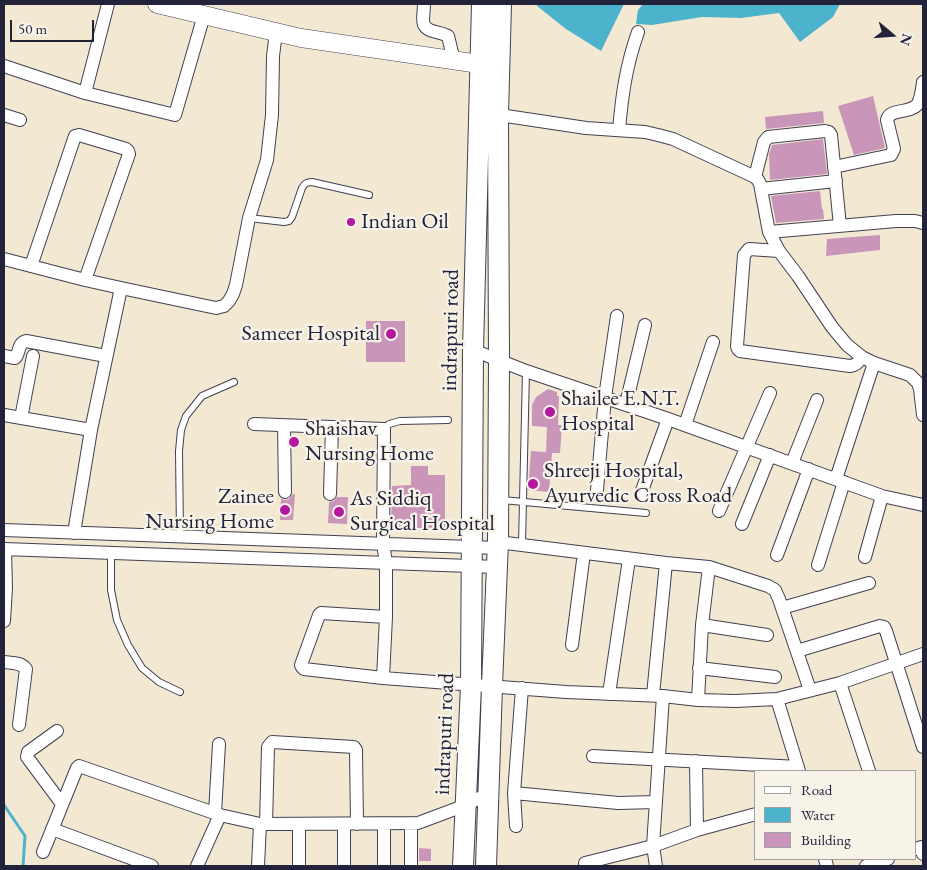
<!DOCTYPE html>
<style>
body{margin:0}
#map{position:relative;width:927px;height:870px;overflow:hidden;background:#f3e9d3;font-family:"EB Garamond",serif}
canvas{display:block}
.frame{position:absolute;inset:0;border:5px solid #22223b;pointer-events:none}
.legend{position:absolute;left:754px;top:770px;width:162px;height:90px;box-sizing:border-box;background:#f7f3e8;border:1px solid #a29fa3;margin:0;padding:6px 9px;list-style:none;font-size:15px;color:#22223b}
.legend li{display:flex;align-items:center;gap:10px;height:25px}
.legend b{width:25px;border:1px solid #a29fa3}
.north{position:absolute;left:867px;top:10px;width:50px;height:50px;-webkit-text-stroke:4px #f7f3e8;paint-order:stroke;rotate:108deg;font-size:14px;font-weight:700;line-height:20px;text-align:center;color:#22223b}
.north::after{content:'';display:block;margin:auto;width:18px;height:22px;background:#22223b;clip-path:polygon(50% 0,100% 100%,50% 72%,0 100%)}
.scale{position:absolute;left:10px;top:20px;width:84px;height:22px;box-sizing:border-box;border:2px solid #22223b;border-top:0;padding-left:6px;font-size:15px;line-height:18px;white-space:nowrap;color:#22223b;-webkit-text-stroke:4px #f7f3e8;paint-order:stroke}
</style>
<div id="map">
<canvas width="927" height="870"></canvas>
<div class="frame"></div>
<ul class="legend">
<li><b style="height:6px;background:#fff"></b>Road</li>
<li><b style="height:14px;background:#4db3cc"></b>Water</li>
<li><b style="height:14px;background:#c995b9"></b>Building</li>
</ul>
<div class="north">N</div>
<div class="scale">50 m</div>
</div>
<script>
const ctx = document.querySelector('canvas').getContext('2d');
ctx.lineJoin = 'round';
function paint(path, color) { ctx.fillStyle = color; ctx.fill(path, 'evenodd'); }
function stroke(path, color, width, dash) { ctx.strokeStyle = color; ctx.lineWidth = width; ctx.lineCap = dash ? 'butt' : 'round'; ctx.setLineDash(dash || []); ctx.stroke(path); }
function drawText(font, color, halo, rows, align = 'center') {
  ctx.font = font + ' "EB Garamond",serif'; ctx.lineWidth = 4.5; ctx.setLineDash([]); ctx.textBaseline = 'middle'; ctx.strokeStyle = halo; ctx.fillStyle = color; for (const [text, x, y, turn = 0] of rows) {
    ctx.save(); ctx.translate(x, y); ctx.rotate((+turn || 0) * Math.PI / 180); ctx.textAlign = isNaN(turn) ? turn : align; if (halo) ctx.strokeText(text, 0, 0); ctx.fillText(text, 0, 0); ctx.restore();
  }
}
paint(new Path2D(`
 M537,4H624L601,51L566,29L537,6Z
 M643,4H840L833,17L800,42L779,13L741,18L702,17L652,25L636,24L638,10Z`), '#4db3cc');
stroke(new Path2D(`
 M4,805L25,836L23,866`), '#4db3cc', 3);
paint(new Path2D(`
 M873,96L885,148L854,155L838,106Z
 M823,111L824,123L766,129L765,117Z
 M823,139L827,174L770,180L769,154L772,145Z
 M820,191L822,209H823L824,219L776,223L771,196Z
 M880,235V250L826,256L827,239Z
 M366,321H405V362H366Z
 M548,389L557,392V396H559L558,425H562L560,453H551H552L549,492L528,490L531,451L546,452L547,427L532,426V405L536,397Z
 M411,466H428V475H445V528H391L392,486L411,485Z
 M293,494H295L293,520H280L281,499L285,500L289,499Z
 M337,497H348L347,524L328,523L329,502L334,501Z
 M419,848L431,849V861H419Z`), '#c995b9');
const lane = new Path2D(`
 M249,218L284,222L289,221L292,217L302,188C305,183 307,182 312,182L369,195
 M384,429L389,424L400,421L448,420
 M502,500L646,513
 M180,536L179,451L181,430L186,416L202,396L234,382
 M522,544L526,371
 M111,553V590L117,620L128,645L142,668L159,682L180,692`);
const street = new Path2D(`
 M108,4L85,93L175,115L204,15
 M424,4C424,19 418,28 436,32C441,33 444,34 448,36L454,61
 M4,66L85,93
 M493,114L586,128L645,132L658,135L673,139L755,177L758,180L760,184L769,232L779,251L798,276L832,327L847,345L862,357L874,363L910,375L918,383L920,389L923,415
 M4,115L20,120
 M619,130C622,95 626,66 638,32
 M834,167L891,155L894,149L887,120C889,108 909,114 917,105C921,100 922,89 923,82
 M755,177L764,142L768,137L825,131L829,132L831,135L840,226
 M761,189L836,181
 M769,232L896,221H915L923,223
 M779,251L749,249L744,255L737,346L738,349L740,351L850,366C857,365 858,362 862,357
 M4,259L85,280L129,154L128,151L126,149L79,135L75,136L31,266
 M85,280L121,288L216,308L224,306L229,301L233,294L236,285L249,218L267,160L272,115L273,56L276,32
 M473,350L526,371L668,419L882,496L923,505
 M4,356L15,358L16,357C20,351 18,343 26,341L106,356
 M626,404L645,325
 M4,415L91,430L121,288
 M21,418L33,356
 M254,424L384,429L383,544L386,563V617L383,678
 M685,425L713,342
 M284,426L285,492
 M792,463L817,400
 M836,479L874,363
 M597,490L605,397L617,316
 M330,494L332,427
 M640,496L668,419
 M719,511L770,393
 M742,524L770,455
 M4,530L498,548
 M74,533L91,430
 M498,542L666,563L709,567L768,586L775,590L779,599L810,690
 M4,549L497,567
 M777,555L809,469
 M865,557L882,496
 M818,565L844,482
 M782,608L869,583
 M386,617L321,613L319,615L301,665L302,667L304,669L383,678L566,692L663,696L698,700L735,701L777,699L840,683L923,654
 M4,621L6,588L5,549
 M702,625L767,635
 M572,645L584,553
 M797,651L880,626L884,627L886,631L923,747
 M4,662C11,663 21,662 26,669L19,725
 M699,668L775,677
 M840,683L869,771
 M609,694L629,559
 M653,695L666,563
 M777,699L799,771
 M698,700L702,625L709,567
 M57,731L28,752L27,757L62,804
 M593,756L798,767
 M696,761L697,830
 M514,793L618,803L656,802
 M215,813L219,744
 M384,823V866
 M266,824L268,747L272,742L354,747L356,750L357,824
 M299,824V866
 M516,826L514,793L522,688
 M52,829L152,866
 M916,849L921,847L923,854
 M43,852L77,768L79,766L220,815
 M825,859L827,866
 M585,863L653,846L697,830L756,814
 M197,866L220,815L260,824L418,823L466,805L489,793
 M258,866L260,824
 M344,866V824
 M411,866V823
 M656,866L653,846L663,696
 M866,866L888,859`);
const secondary = new Path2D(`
 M157,4L301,38L493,66`);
const primary = new Path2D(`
 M463,866L471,685L473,350L482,4
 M486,866L492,686L498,542L499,361L498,115L501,4`);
stroke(lane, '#414052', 8);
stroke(street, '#414052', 14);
stroke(secondary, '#414052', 19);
stroke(primary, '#414052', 22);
stroke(lane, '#fff', 6);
stroke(street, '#fff', 12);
stroke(secondary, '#fff', 18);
stroke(primary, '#fff', 20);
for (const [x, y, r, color] of [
 [351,222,5,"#b5179e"],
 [391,334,6,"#b5179e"],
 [550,412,6,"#b5179e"],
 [294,442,6,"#b5179e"],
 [533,484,6,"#b5179e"],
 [285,510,6,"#b5179e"],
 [339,512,6,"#b5179e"]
]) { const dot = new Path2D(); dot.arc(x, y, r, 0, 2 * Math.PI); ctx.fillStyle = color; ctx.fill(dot); stroke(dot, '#f7f3e8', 2); }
drawText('22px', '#22223b', '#f7f3e8', [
 ["Indian Oil",361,222],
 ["Sameer Hospital",380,334,"right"],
 ["Shailee E.N.T.",561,399],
 ["Hospital",561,424],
 ["Shaishav",305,429],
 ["Nursing Home",305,454],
 ["Shreeji Hospital,",544,471],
 ["Ayurvedic Cross Road",544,496],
 ["Zainee",274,497,"right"],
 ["Nursing Home",274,522,"right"],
 ["As Siddiq",350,499],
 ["Surgical Hospital",350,524]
], 'left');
drawText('22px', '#22223b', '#f7f3e8', [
 ["indrapuri road",451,330,-89],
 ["indrapuri road",445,734,-88]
]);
</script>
